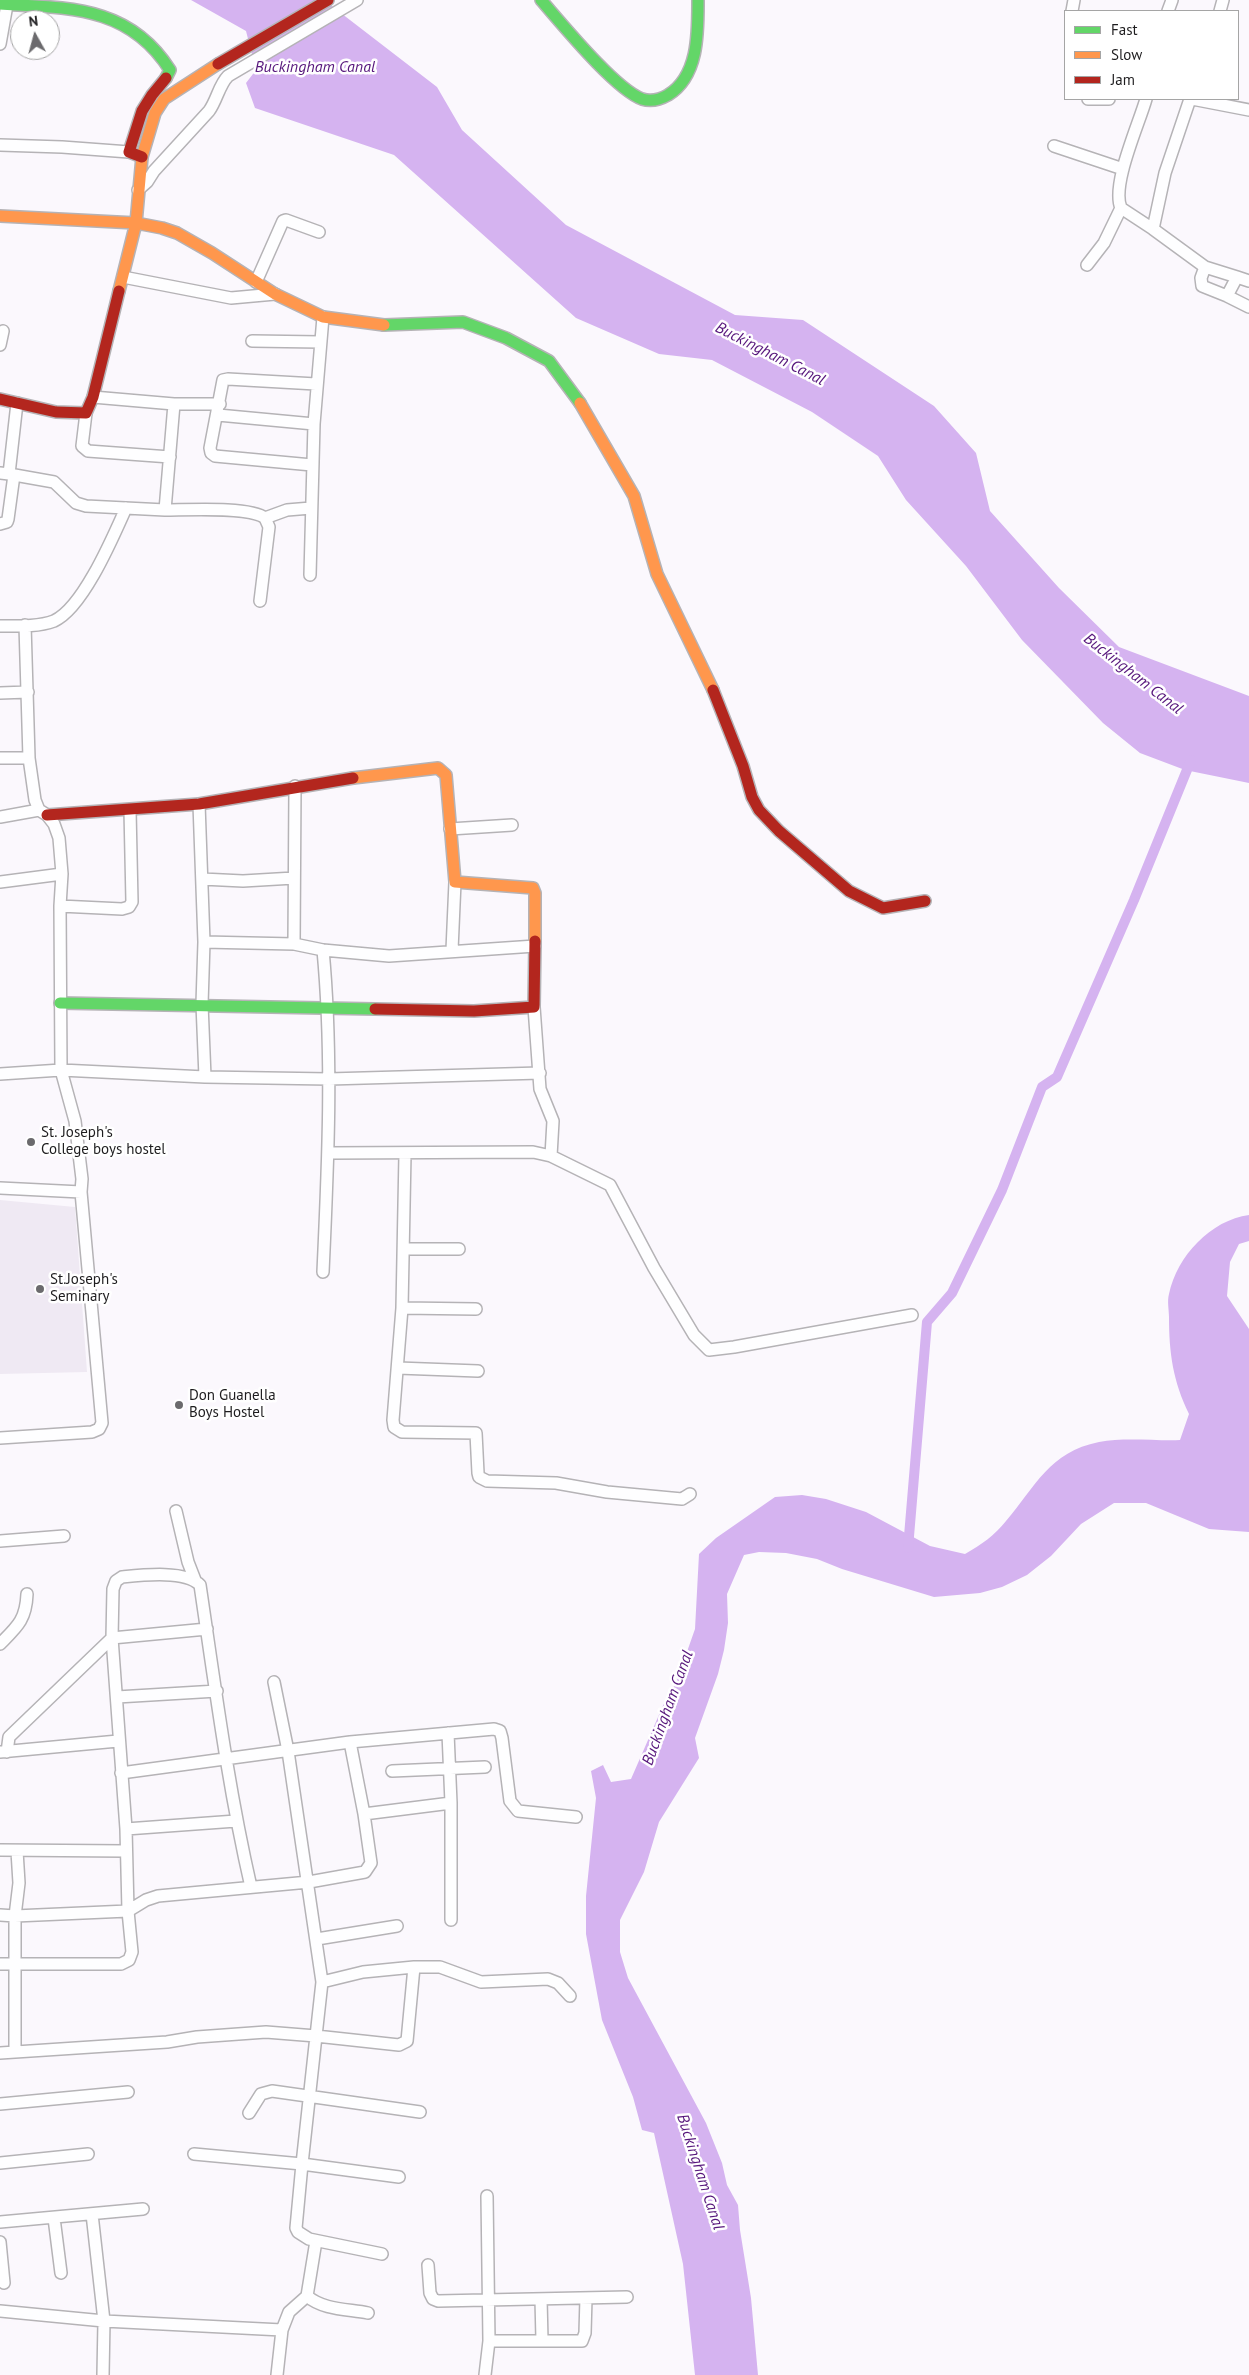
<!DOCTYPE html>
<style>
body{margin:0}
#map{position:relative;width:1249px;height:2375px;overflow:hidden;background:#fbf8fd;font-family:"PT Sans",sans-serif}
canvas{display:block}
.legend{position:absolute;left:1064px;top:10px;width:175px;height:90px;box-sizing:border-box;background:#fff;border:1px solid #a5a5a5;margin:0;padding:6px 9px;list-style:none;font-size:15px;color:#1e1d1f}
.legend li{display:flex;align-items:center;gap:10px;height:25px}
.legend b{width:25px;border:1px solid #a5a5a5}
.north{position:absolute;left:10px;top:10px;width:50px;height:50px;box-sizing:border-box;background:#fff;border:1px solid #a5a5a5;border-radius:50%;rotate:353deg;font-size:14px;font-weight:700;line-height:20px;text-align:center;color:#1e1d1f}
.north::after{content:'';display:block;margin:auto;width:18px;height:22px;background:#6b6a6d;clip-path:polygon(50% 0,100% 100%,50% 72%,0 100%)}
</style>
<div id="map">
<canvas width="1249" height="2375"></canvas>
<ul class="legend">
<li><b style="height:6px;background:#63d668"></b>Fast</li>
<li><b style="height:6px;background:#ff974d"></b>Slow</li>
<li><b style="height:6px;background:#b3261e"></b>Jam</li>
</ul>
<div class="north">N</div>
</div>
<script>
const ctx = document.querySelector('canvas').getContext('2d');
ctx.lineJoin = 'round';
function paint(path, color) { ctx.fillStyle = color; ctx.fill(path, 'evenodd'); }
function stroke(path, color, width, dash) { ctx.strokeStyle = color; ctx.lineWidth = width; ctx.lineCap = dash ? 'butt' : 'round'; ctx.setLineDash(dash || []); ctx.stroke(path); }
function drawText(font, color, halo, rows, align = 'center') {
  ctx.font = font + ' "PT Sans",sans-serif'; ctx.lineWidth = 5; ctx.setLineDash([]); ctx.textBaseline = 'middle'; ctx.strokeStyle = halo; ctx.fillStyle = color; for (const [text, x, y, turn = 0] of rows) {
    ctx.save(); ctx.translate(x, y); ctx.rotate((+turn || 0) * Math.PI / 180); ctx.textAlign = isNaN(turn) ? turn : align; if (halo) ctx.strokeText(text, 0, 0); ctx.fillText(text, 0, 0); ctx.restore();
  }
}
paint(new Path2D(`
 M0,1200L75,1207L87,1372L0,1374Z`), '#efe9f3');
paint(new Path2D(`
 M191,0H324L437,87L462,130L566,225L735,315L803,320L934,406L976,453L990,511L1059,588L1119,647L1249,696V783L1185,770L1140,753L1103,723L1022,640L966,566L906,500L878,456L812,412L712,360L659,354L576,318L394,155L255,108L246,83L256,70L246,31Z
 M1249,1215V1241L1239,1244L1230,1262L1227,1296L1249,1329V1532L1209,1529L1146,1503H1114L1081,1524L1051,1556L1027,1575L1002,1587L980,1593L934,1597L842,1569L817,1559L786,1553L759,1552L744,1555L727,1594L728,1623L724,1650L718,1674L695,1738L699,1758L659,1822L644,1872L620,1920V1952L628,1978L706,2123L722,2163L727,2185L738,2205L740,2230L751,2298L758,2375H695L683,2264L654,2133L642,2130L633,2097L602,2020L586,1934V1896L596,1798L591,1771L603,1765L611,1782L631,1779L665,1701L676,1683L695,1629L699,1554L716,1538L775,1497L802,1495L826,1499L866,1512L930,1546L965,1554C981,1545 995,1535 1006,1521C1036,1486 1049,1452 1099,1442C1124,1437 1155,1441 1180,1440L1189,1414C1173,1381 1169,1353 1169,1317C1169,1310 1167,1301 1169,1294C1177,1256 1211,1220 1249,1215Z`), '#d5b3f0');
stroke(new Path2D(`
 M908,1548L927,1322L952,1293L1002,1190L1042,1087L1057,1077L1134,900L1191,760`), '#d5b3f0', 10);
const street = new Path2D(`
 M1072,11L1074,0
 M1168,11L1172,0
 M1220,11L1223,0
 M0,44L7,5
 M1088,99H1109
 M1146,99C1139,124 1111,185 1121,208L1153,229L1165,173L1190,99
 M1192,99L1249,110
 M0,145L62,147L129,152
 M1054,146L1123,169
 M138,190L147,182L154,171L209,111C217,100 219,85 228,76L357,0
 M1153,229L1205,267L1237,277
 M1087,265L1104,243L1121,208
 M1205,267L1201,278L1202,286L1227,296
 M123,277L231,298L275,294
 M1249,281L1237,277L1227,296L1249,307
 M256,282L283,221L286,220L319,232
 M252,341L320,342
 M0,345L3,331
 M93,397L174,404
 M220,404H174L165,510C186,510 250,506 265,518L269,527L260,601
 M86,413L82,446L88,451L170,457
 M218,415L314,424
 M312,465L215,456L211,453L210,448L223,380L228,379L316,384
 M0,473L9,474L17,403
 M9,474L54,482L76,503L86,506L165,510
 M265,518L287,510L311,508
 M0,524L7,522L8,519L14,475
 M310,575L314,424L323,317
 M25,625L29,758
 M0,626C17,626 38,627 54,621C83,608 113,537 126,508
 M0,693L28,692
 M0,758H29L35,800L39,810L47,815L54,824L59,838L62,874L60,906L61,1070L75,1121L82,1179L81,1192
 M199,804L204,942L202,1004L205,1077
 M0,817L39,810
 M450,829L512,825
 M202,879L243,881L294,878
 M0,882L62,874
 M60,906L122,909L129,907L132,902L130,810
 M204,942L294,944L295,786
 M294,944L323,950L389,956L535,946
 M452,950L455,882
 M534,1007L540,1089L553,1121L551,1156
 M0,1074L61,1070L205,1077L329,1079L540,1073
 M329,1153L533,1152L551,1156L610,1185L654,1268L694,1335L709,1350L734,1347L912,1315
 M405,1154L402,1308L393,1420L394,1427L402,1432L476,1433L478,1473L479,1477L487,1481L556,1483L607,1492L682,1499L690,1494
 M0,1188L81,1192L102,1423L99,1429L92,1432L0,1438
 M405,1249H459
 M323,1272C328,1164 333,1057 323,950
 M402,1308L476,1309
 M398,1368L478,1371
 M176,1511L188,1562L195,1580
 M0,1541L64,1536
 M0,1644C17,1627 26,1620 27,1594
 M117,1697L217,1691
 M448,1733L451,1803
 M350,1742L364,1814L451,1803V1920
 M0,1752L118,1741
 M7,1752L9,1737L112,1638L207,1629
 M392,1771L485,1767
 M121,1773L350,1742L494,1729L500,1731L502,1738L510,1801L518,1811L576,1817
 M126,1829L236,1821
 M0,1850L125,1851
 M0,1915L15,1916L128,1911L146,1900L158,1896L309,1882L365,1872L371,1863L364,1814
 M317,1939L397,1926
 M0,1964H121L129,1960L132,1952L128,1911L126,1829L112,1638L113,1589L116,1581L122,1577C142,1575 186,1570 200,1585C215,1686 228,1787 251,1887
 M322,1982L363,1972L414,1967H440L481,1982L548,1979L558,1983L570,1996
 M15,2050V1916L19,1883L17,1851
 M0,2053L167,2042L197,2037L266,2032L316,2036L322,1982L288,1751L274,1682
 M0,2104L128,2092
 M249,2113L261,2094L272,2091L420,2112
 M194,2154L302,2164L296,2228L298,2232L309,2239L382,2254
 M0,2163L88,2154
 M399,2177L302,2164L316,2036L399,2045L407,2041L414,1967
 M92,2214L104,2321L103,2375
 M54,2218L61,2273
 M0,2222L143,2209
 M316,2241L307,2296C323,2310 348,2309 368,2313
 M0,2242L4,2283
 M428,2265L430,2293L433,2299L438,2301L627,2297
 M541,2299L542,2340
 M0,2311L104,2321L282,2330L289,2312L307,2296
 M489,2341H582L585,2333L586,2298
 M277,2375L282,2330
 M485,2375L489,2341L487,2196`);
const fast = new Path2D(`
 M541,0C562,24 615,89 642,99C651,102 661,99 668,95C699,76 698,32 698,0
 M0,4C67,8 129,5 170,70L166,78
 M384,325L463,322L506,338L549,361L580,403
 M60,1003L375,1009`);
const slow = new Path2D(`
 M0,216L136,223L162,228L177,233L212,253L275,294L323,317L384,325
 M119,291L136,223L142,157L155,113L164,99L218,64
 M580,403L634,496L657,574L713,690
 M353,778L438,768L446,775L455,882L533,888L535,893V941`);
const jam = new Path2D(`
 M218,64L328,0
 M142,157L129,152L142,111L152,95L166,78
 M0,399L56,412L86,413L93,397L119,291
 M713,690L743,766L752,797L759,810L779,831L849,891L883,908L925,901
 M47,815L199,804L353,778
 M375,1009L474,1011L534,1007L535,941`);
stroke(street, '#b5b3b6', 14);
stroke(fast, '#b5b3b6', 14);
stroke(slow, '#b5b3b6', 14);
stroke(jam, '#b5b3b6', 14);
stroke(street, '#fefeff', 11);
stroke(fast, '#63d668', 11);
stroke(slow, '#ff974d', 11);
stroke(jam, '#b3261e', 11);
for (const [x, y, r, color] of [
 [31,1142,5,"#6b6a6d"],
 [40,1289,5,"#6b6a6d"],
 [179,1405,5,"#6b6a6d"]
]) { const dot = new Path2D(); dot.arc(x, y, r, 0, 2 * Math.PI); ctx.fillStyle = color; ctx.fill(dot); stroke(dot, '#fff', 2); }
drawText('15px', '#1e1d1f', '#fff', [
 ["St. Joseph's",41,1133],
 ["College boys hostel",41,1150],
 ["St.Joseph's",50,1280],
 ["Seminary",50,1297],
 ["Don Guanella",189,1396],
 ["Boys Hostel",189,1413]
], 'left');
drawText('italic 16px', '#57177c', '#fff', [
 ["Buckingham Canal",315,67],
 ["Buckingham Canal",770,354,27],
 ["Buckingham Canal",1133,674,38],
 ["Buckingham Canal",668,1708,-70],
 ["Buckingham Canal",700,2172,72]
]);
</script>
